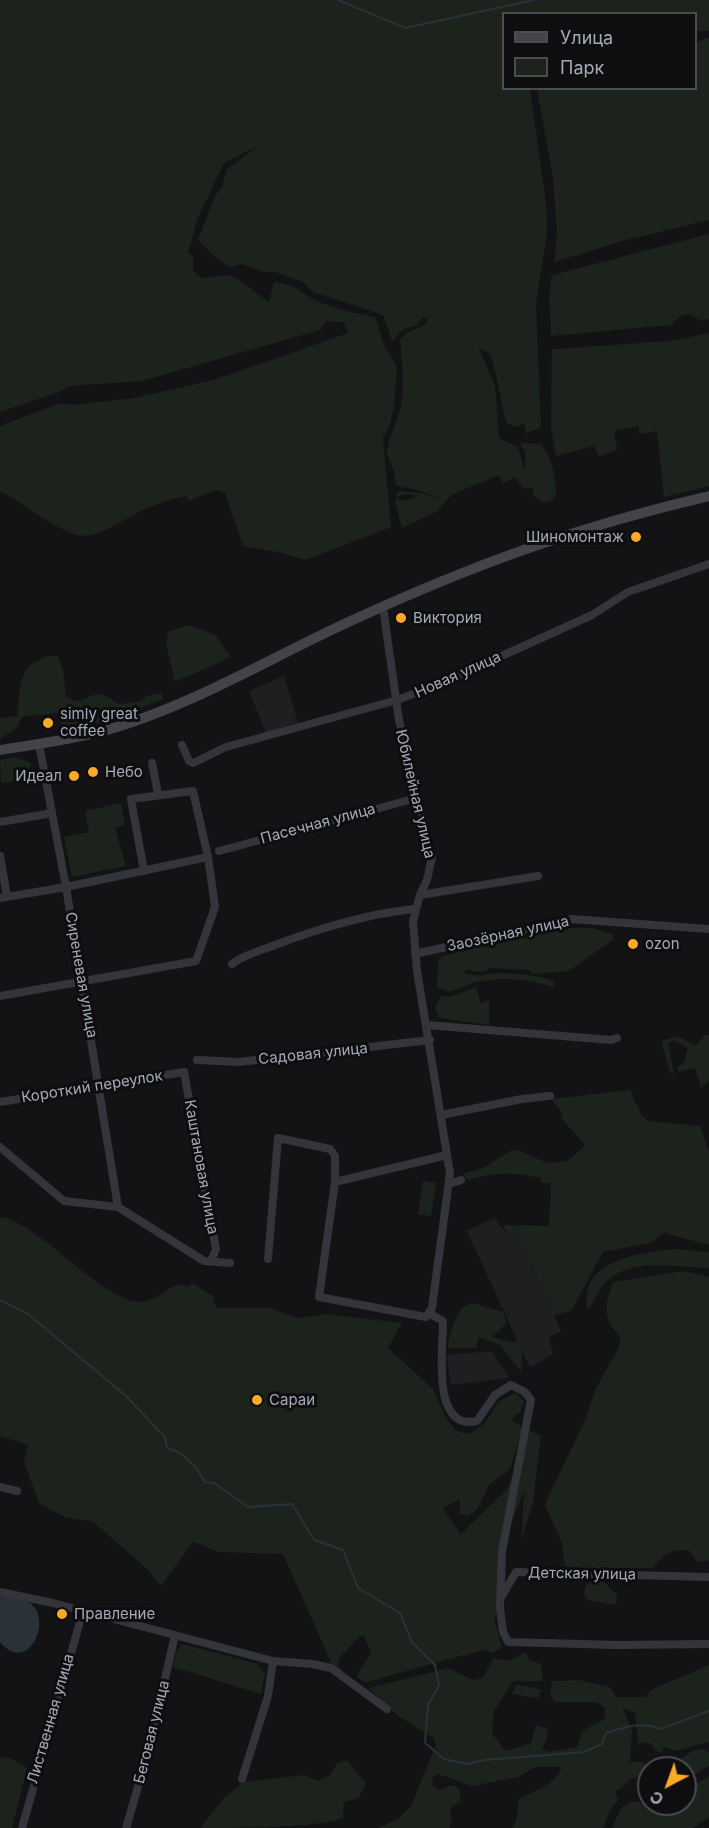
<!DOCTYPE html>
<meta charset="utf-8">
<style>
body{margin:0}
#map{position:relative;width:709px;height:1828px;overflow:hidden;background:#131315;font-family:Inter,sans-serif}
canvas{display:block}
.legend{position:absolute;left:502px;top:12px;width:195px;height:78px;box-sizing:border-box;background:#0e0e10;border:2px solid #4a4c52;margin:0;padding:8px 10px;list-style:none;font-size:18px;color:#a4aab6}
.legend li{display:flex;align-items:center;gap:12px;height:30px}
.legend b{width:30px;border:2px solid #4a4c52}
.north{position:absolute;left:637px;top:1756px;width:60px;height:60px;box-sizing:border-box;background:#0e0e10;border:2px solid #4a4c52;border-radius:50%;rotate:221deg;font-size:16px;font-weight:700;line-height:24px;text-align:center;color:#a4aab6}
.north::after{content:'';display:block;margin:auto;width:21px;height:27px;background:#fbaa25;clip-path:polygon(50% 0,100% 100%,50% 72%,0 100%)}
</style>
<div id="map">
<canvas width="709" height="1828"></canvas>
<ul class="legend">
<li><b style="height:8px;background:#42444a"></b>Улица</li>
<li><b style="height:16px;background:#1b231c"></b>Парк</li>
</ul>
<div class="north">С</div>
</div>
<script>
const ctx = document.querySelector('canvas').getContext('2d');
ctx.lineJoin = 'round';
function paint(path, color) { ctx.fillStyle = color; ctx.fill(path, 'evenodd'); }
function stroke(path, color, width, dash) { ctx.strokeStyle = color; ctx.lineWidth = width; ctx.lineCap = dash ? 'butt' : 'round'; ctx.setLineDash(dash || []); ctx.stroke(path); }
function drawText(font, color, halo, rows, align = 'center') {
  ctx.font = font + ' Inter,sans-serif'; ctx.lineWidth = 6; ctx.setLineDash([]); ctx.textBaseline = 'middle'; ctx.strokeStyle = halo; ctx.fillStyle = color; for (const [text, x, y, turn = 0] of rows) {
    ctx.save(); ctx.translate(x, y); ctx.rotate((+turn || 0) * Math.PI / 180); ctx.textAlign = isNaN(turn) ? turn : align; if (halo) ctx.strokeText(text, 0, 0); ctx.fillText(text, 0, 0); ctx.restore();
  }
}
paint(new Path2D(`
 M284,676L298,722L266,733L249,691Z
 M494,1218L505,1232L516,1228L561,1331L549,1337L553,1354L530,1368L467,1231Z
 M492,1351L509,1378L451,1385L446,1355Z`), '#1f1f22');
paint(new Path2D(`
 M0,0H709V31H696V14H504V88L530,89L546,203L547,234L536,304L541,428L526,433L524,424L514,427L506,422L493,362L489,353L479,349L495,385L499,438L518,447L525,472V452L520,443L540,444C553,457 556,479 556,496L549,502H542L534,496L532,487L524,489L515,477L503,483L499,475L451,495L438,511L402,528L395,501L397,498L404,501L419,496L406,494L395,497L399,491L421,493L444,501L418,490L396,486L394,471L387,454C387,440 395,427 399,414C406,389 402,364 400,339L409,332L427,324V319L423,317L416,326L404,329L392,341L384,317L377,313L313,292L303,282L275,272H265L241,264L231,267L216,258L198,240L215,196L222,187L227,169L260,145L224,163L197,220L188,253L193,256V271L201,278L229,275L236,278L269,302L274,282C289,283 295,288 308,296C327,308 354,313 375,317L384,345L397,367L394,407L390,425L383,437L391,527L306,560L278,552L243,546L225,493L216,490L189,501L186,496C173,499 161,502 150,507C131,514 96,541 77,535C49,526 26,504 0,491V426L61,403L73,405L134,398L217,379L348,333L343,322L326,321L320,330L142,381L69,386L59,392L0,412Z
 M704,38H709V220L626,240L554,262L557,235L553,179L537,89L696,88V44Z
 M709,234V319L701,321L689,314L681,316L671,325L551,336L549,297L552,275Z
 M709,333V486L664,497L657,431L639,434V426L614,431L617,450L599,456L594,446L556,456L551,428L552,349L671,341Z
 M189,625L215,635L231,657L175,682L166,644L168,632Z
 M50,656H58L63,670L66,697C90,711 87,680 118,704L139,702L147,696L161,693L163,699L107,721L63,729L58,713L25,716L22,717L17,728L0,739V718L17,716C22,685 15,665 50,656Z
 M16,757L31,763C28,778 16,782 1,783L0,760Z
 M121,803L125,825L115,828L126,866L72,877L64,837L89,832L85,811Z
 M561,928H593L612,934L614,939L569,971L532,974L530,970L488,968L486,971L475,972L468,969L464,972C478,979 488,972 502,973C518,974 542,975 555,982L553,987L525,980L501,979L475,982L450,992L437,987L438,963L441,957L485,943Z
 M476,987L481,1003L489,1000V1025L440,1018L435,1008L441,996L450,997Z
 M704,1035H709V1081L701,1088L695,1068L678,1072L677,1067L684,1063L688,1048L674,1040L668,1043L674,1073L670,1072L662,1044V1041L678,1036L696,1046Z
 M630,1090L642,1116L649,1121L700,1126L709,1152V1245L664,1233L649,1243L603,1252L571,1311L554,1315L516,1229L506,1232L503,1225L549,1226L551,1183H542L540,1178C513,1172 494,1172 468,1180L462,1174L483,1168L510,1151L518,1150L547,1163L568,1161L585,1145L560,1117L563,1114L551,1099Z
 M423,1181L436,1183L431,1216L418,1214Z
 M0,1217C41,1221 112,1316 150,1300C158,1297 169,1288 178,1284L188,1287L192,1283L213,1296L216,1308H270L298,1318L326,1314L402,1323L388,1348L433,1389L446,1418L456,1431L470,1434L486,1422L498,1402L515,1393L524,1401L520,1412L510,1420L523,1427L510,1469L489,1485L478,1508L469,1516L460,1514V1499L443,1508L461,1534L508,1488L529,1430L541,1435L533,1502L522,1538L524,1491C517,1508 509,1526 506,1545C502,1570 505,1597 494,1620L502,1647L493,1653L483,1650L366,1682L356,1677L371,1653L364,1636H360L340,1657L338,1665L345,1673L333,1667L283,1554L219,1552L193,1542L161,1586L146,1568L93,1522L64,1517L39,1503L24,1462L28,1445L0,1436Z
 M673,1249L709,1252V1268C677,1268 632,1256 606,1282C599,1289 595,1301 588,1309C577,1260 640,1253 673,1249Z
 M684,1271L709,1277V1560L697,1562L690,1551C673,1547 663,1555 653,1568H567C562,1560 564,1553 562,1544C561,1538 548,1514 545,1504L586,1418L595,1390L618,1349L621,1339C602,1316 604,1309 613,1282Z
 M472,1303L504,1312L506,1324L492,1337L513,1343L518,1341L522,1352L521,1372L500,1345L478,1337L477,1348H447C451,1333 455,1307 472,1303Z
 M599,1577L618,1596L615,1605L588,1600L584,1594L586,1585Z
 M182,1644L258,1664L265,1674L261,1694L173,1667L176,1652Z
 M525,1652L529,1660L541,1664L543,1681H513L494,1711L492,1733L505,1751L531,1744L536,1725L547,1728V1738L542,1749L549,1752L577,1747L582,1731L605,1719V1708L597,1702H555L550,1695L552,1681L579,1680L610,1687L616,1697H645L651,1690L709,1665V1742L676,1751L664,1747L662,1752L655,1751L651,1744L644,1742L638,1745L635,1713L623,1708L632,1731L630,1762H643L649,1766V1774L630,1779L621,1789L615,1791L618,1800L610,1810L603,1828H512L516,1821L519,1799C535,1791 556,1784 562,1767H535L518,1777L472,1786L438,1774L432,1778L433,1786L440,1790L451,1785L459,1788L461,1800L450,1809L452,1818L449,1828H378L398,1819L411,1806L436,1745L434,1738L398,1716L369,1688L448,1668L473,1680L483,1678L493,1658L509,1661Z
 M516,1684L542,1690L538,1698L512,1694Z
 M704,1749L709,1753V1765L685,1781V1768H666L694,1750Z
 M0,1757L10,1758L27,1768L12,1828H0Z
 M344,1761H348L366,1784L358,1798L344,1802L343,1818C318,1828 232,1828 200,1828L224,1798L244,1782L304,1775L318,1781L330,1775L338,1762Z
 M709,1776V1817L693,1828H612L621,1808L632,1801L647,1804H685V1791Z`), '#1b231c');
paint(new Path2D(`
 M0,1596C8,1598 21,1598 28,1602C55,1616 29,1677 0,1642Z`), '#293239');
stroke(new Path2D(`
 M338,0L405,28L534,0
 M0,1300L28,1314L125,1395L165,1437L167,1448C184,1452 197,1467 205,1482L214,1483L248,1507L292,1504L314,1540L343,1550L358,1588L400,1613L412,1642L435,1665L439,1685L428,1705L425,1743L444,1759L467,1764L485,1760L584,1752L602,1744L606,1733C625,1727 642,1721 661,1729L709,1711`), '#293239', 2);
stroke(new Path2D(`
 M383,607L399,720L432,857L427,880L420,895L413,921L417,971L450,1173L432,1308L426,1317L319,1297L335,1182L447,1155
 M39,744L66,887L118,1207
 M182,745L189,761L193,763L226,747L397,700L440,684L592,615L628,592L709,564
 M152,763L158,794
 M0,822L52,813
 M219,851L417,798
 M0,856L7,897
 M420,895L538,876
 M0,898L66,887L208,857
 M415,954L571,919L709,929
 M232,964C245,954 260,951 275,945C320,928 366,914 414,909
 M0,996L196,961L215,907L208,857L193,791L131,799L144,871
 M427,1025L611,1040L617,1038
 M197,1060L239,1062L430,1040
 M0,1102L184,1072L216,1249L211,1261
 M441,1115L522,1099L550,1096
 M0,1147L64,1201L118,1207L204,1261L230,1263
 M449,1184L461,1180
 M268,1259L278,1138L330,1149L335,1156V1182
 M430,1314L443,1321C443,1350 431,1431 477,1421L495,1395L511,1385L525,1392L531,1400L502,1551L500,1608L503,1632L508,1642L617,1645L709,1644
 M0,1487L17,1491
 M0,1592L53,1603L273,1661L313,1664L331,1668L387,1709
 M502,1596L516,1572L709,1577
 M242,1779L268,1696L273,1661
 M22,1828L83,1611
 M126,1828L149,1749L175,1635`), '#34353a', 8);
stroke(new Path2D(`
 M0,750C36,744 72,740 107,730C194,705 273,656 355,619C473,565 582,525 709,496`), '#42444a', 10);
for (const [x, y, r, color] of [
 [636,537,6,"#fbaa25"],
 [401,618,6,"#fbaa25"],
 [48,723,6,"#fbaa25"],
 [93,772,6,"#fbaa25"],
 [74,776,6,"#fbaa25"],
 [633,944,6,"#fbaa25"],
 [257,1400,6,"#fbaa25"],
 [62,1614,6,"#fbaa25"]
]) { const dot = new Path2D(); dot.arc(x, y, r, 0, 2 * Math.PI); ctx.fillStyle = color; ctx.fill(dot); stroke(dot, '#0e0e10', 2); }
drawText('15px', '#a4aab6', '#0e0e10', [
 ["Шиномонтаж",624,537,"right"],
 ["Виктория",413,618],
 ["simly great",60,714],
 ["coffee",60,731],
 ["Небо",105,772],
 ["Идеал",62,776,"right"],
 ["ozon",645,944],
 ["Сараи",269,1400],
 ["Правление",74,1614]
], 'left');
drawText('15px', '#a4aab6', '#0e0e10', [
 ["Новая улица",458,675,-24],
 ["Юбилейная улица",415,794,77],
 ["Пасечная улица",318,824,-15],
 ["Заозёрная улица",508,934,-12],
 ["Сиреневая улица",81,975,80],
 ["Садовая улица",313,1054,-6],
 ["Короткий переулок",92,1087,-9],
 ["Каштановая улица",201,1167,80],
 ["Детская улица",582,1574,1],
 ["Лиственная улица",51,1719,-74],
 ["Беговая улица",152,1732,-76]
]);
</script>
